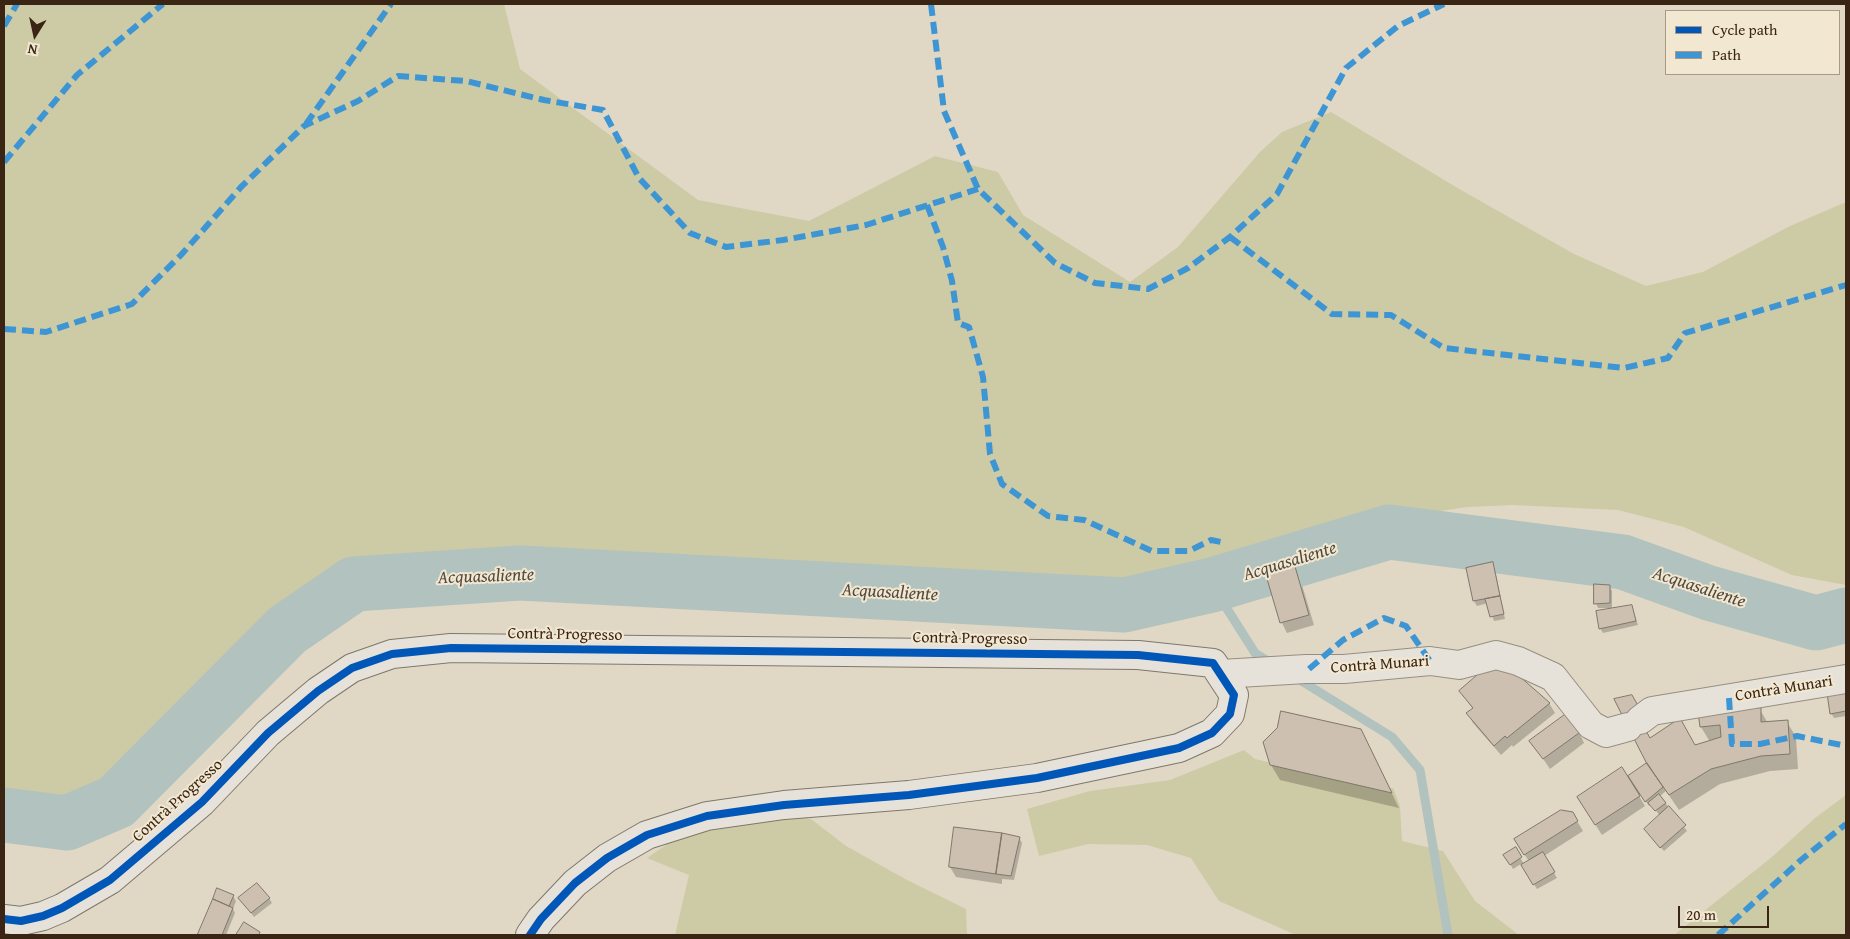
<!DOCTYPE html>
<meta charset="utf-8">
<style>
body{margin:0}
#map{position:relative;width:1850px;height:939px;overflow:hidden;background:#e0d8c5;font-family:"Gentium Book Plus",serif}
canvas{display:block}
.frame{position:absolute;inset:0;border:5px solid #3a2515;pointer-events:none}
.legend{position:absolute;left:1665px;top:10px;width:175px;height:65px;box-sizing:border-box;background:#f2e8d2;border:1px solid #a89a86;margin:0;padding:6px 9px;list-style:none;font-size:15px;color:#3a2515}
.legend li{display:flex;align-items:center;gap:10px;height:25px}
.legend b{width:25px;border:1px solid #a89a86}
.north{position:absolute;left:10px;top:10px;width:50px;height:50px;-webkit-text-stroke:4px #f2e8d2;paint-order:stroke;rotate:190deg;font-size:14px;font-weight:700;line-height:20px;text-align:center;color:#3a2515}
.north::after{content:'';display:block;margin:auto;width:18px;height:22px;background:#3a2515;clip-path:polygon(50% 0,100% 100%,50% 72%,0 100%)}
.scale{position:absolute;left:1678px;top:906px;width:91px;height:22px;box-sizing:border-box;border:2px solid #3a2515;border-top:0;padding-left:6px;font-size:15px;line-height:18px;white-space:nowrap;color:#3a2515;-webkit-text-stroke:4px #f2e8d2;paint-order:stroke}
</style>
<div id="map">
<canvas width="1850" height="939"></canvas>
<div class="frame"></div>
<ul class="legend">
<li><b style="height:6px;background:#0057b8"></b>Cycle path</li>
<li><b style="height:6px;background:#3e95d3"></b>Path</li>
</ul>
<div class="north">N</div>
<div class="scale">20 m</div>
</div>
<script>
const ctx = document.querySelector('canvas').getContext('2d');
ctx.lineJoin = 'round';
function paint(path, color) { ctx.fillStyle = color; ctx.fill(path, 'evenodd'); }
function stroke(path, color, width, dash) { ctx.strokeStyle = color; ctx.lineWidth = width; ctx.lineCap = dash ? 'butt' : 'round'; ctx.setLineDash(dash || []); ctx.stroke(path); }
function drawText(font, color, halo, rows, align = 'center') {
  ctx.font = font + ' "Gentium Book Plus",serif'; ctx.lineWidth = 4; ctx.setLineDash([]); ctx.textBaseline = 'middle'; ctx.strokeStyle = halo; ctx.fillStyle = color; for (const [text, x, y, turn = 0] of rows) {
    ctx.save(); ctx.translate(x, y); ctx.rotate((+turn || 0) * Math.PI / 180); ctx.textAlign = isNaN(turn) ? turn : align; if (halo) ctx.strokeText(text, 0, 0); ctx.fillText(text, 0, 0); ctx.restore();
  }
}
paint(new Path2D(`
 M4,4H504L520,69L698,200L809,221L935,156L998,172L1023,215L1130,282L1178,247L1260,152L1282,132L1331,112L1461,190L1574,254L1646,286L1703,272L1788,227L1846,202V585L1792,575L1684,527L1618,510L1513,505L1467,507L1407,516L1350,530L1260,557L1231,568L1148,592L1097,594L1030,587L970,583H875L810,578L614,560L474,561L353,573L317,592L262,632L192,699L112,789L79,807L48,817L19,819L4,818Z
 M1244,750L1255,759L1369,786L1393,788L1400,806L1402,841L1443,851L1475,901L1519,935H1296L1219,901L1191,858L1147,845L1088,844L1039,856L1027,809L1090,791L1170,780Z
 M1846,795V935H1674L1772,857L1815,818Z
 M786,814L811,819L846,846L907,880L966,909L967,935H675L689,875L647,858L698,823Z`), '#cdcaa6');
paint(new Path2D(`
 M1492,564L1495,569L1505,619L1494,621L1488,603L1477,606L1474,601L1467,569Z
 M1293,565L1299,575L1314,625L1287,633L1282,623L1267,573Z
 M1609,586L1612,591V608H1598L1596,603Z
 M1632,607L1638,625L1603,633L1600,628Z
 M1461,692L1549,703L1555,713L1513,747L1512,745L1501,755L1473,723L1468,713L1473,709Z
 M1846,692V716L1834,718L1831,713Z
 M1760,710L1768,723L1787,722L1796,737L1798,769L1770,771L1720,784L1679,810L1666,791L1660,796L1687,831L1664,851L1648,834L1660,816L1651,804L1649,806L1638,790L1636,791L1645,806L1602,835L1584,807L1631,784L1650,770L1637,717L1650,740L1695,746L1710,742L1701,727Z
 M1575,722L1584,743L1550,769L1531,741Z
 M1369,746L1399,808L1280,780L1271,765Z
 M1577,821L1583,831L1544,856L1557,878L1537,889L1521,864L1513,869L1505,855L1515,849L1524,864L1529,861L1521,850Z
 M1019,838L1022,843L1014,880L1002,879V884L956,877L950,867Z
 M218,890L233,896L236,901L233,909L235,913L226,935H200Z
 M240,898H269L272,903L254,917Z`), '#0003');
stroke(new Path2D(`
 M1212,585L1255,653L1273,664
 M1295,677L1392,737L1420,770L1448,935`), '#b2c2be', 9);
stroke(new Path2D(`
 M4,815L67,823L116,802L287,630L354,584L520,573L1124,605L1212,585L1389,532L1623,562L1709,593L1816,623L1846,615`), '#b2c2be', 55);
const building = new Path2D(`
 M1493,562L1500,596L1473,601L1466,568Z
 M1294,563L1309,615L1280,623L1265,572Z
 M1594,584L1610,585V603L1594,604Z
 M1500,596L1504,614L1490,617L1485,599Z
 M1632,605L1636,621L1599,629L1596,611Z
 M1495,660L1502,661L1550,703L1507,738L1505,736L1494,746L1466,713L1473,708L1459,691Z
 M1846,690V711L1830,714L1827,693Z
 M1632,695L1640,709L1623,717L1614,699Z
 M1761,708V722L1788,720L1790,754L1761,756L1711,769L1669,795L1647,764L1628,727L1640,720L1650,738L1680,718L1695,745L1721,737L1720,725L1700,727L1698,712Z
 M1281,711L1361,729L1392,793L1270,765L1263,742L1277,728Z
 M1570,711L1579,733L1543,759L1529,741Z
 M1647,763L1663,787L1645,802L1628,776Z
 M1622,767L1640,796L1595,825L1577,797Z
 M1659,794L1666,803L1655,811L1648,803Z
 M1669,806L1686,825L1660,848L1644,829Z
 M1561,810L1573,812L1578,821L1524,855L1514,839Z
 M954,827L1002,833L996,874L949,867Z
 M1002,833L1020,837L1011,876L996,874Z
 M1516,847L1522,857L1510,865L1503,855Z
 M1543,852L1555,872L1533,885L1521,865Z
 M257,883L270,898L251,913L238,898Z
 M217,888L234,895L229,906L213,899Z
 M213,899L233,908L222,935H200L198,934Z
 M244,922L260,932L259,935H236Z`);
paint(building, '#cdc0b1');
stroke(building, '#7e776b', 1);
const street = new Path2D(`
 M1221,674L1306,669H1344L1430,661L1459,665L1496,655L1518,661L1553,677L1591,725L1606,733L1628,727
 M1640,720L1652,711L1846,679`);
const secondary = new Path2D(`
 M4,919L21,921L43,916L62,908L110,880L202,802L268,733L318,691L352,668L392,654L451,648L1138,655L1213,663L1234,695L1230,714L1212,733L1179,748L1037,778L909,795L784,805L707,816L647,835L607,858L575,883L541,919L530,935`);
stroke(street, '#968e82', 30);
stroke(secondary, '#7e776b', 30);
stroke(street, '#e7e2d9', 28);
stroke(secondary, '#e7e2d9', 28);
stroke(new Path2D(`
 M931,4L944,111L978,189L1055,263L1095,283L1148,289L1188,268L1230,237L1277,194L1346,68L1398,26L1444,4
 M4,26L17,4
 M306,124L391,4
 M4,162L77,75L163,4
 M927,205L943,247L952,281L958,323L969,327L983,377L990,454L1002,484L1048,516L1084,520L1152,551H1189L1211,540L1226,543
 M1230,237L1332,314L1391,315L1444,348L1624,368L1668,358L1685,333L1846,285
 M4,329L46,332L132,304L181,255L241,187L304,126L358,101L398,76L466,81L544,100L603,110L639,178L690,233L726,247L783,240L866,225L978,189
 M1309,669L1343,640L1384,618L1406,626L1430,661
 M1729,698L1732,744H1760L1797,736L1846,746
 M1718,935L1801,860L1846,824`), '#3e95d3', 6, [12, 6]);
stroke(new Path2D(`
 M4,919L21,921L43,916L62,908L110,880L202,802L268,733L318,691L352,668L392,654L451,648L1138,655L1213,663L1234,695L1230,714L1212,733L1179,748L1037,778L909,795L784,805L707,816L647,835L607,858L575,883L541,919L530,935`), '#0057b8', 8);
drawText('16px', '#3a2515', '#f2e8d2', [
 ["Contrà Progresso",565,635,1],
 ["Contrà Progresso",970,639,1],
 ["Contrà Munari",1380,665,-4],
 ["Contrà Munari",1784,689,-9],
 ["Contrà Progresso",178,801,-42]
]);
drawText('italic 18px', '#534a3e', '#f2e8d2', [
 ["Acquasaliente",1290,562,-17],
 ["Acquasaliente",486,577,-2],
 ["Acquasaliente",1699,588,18],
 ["Acquasaliente",890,593,3]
]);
</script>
